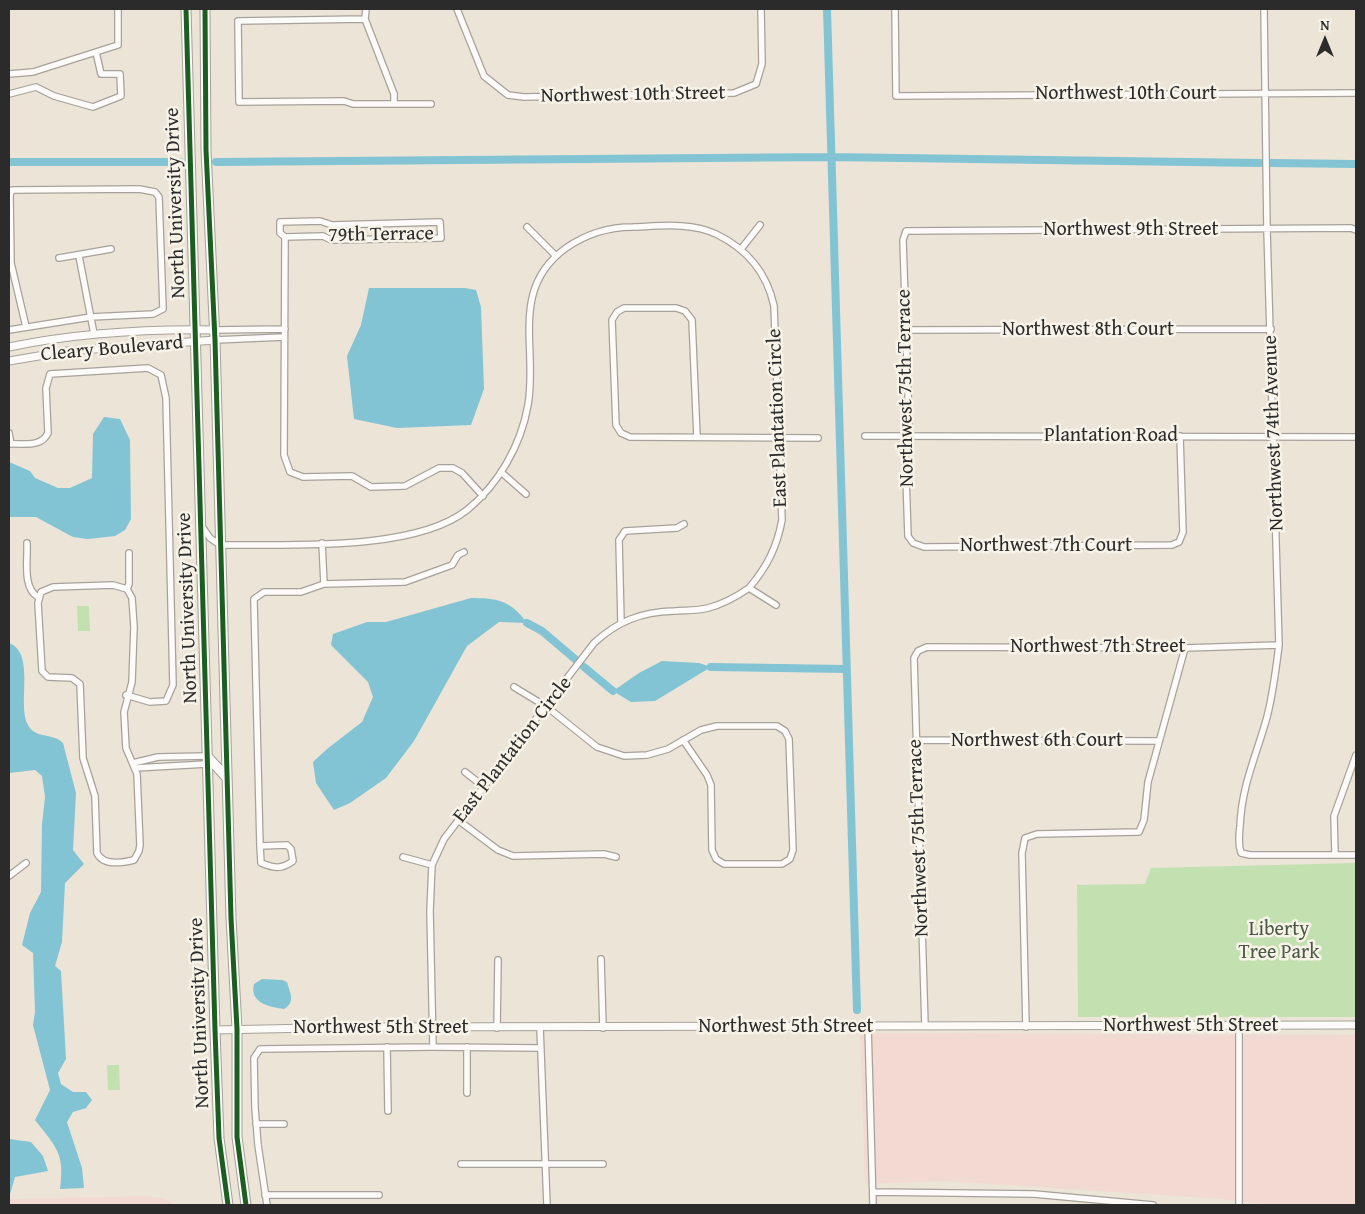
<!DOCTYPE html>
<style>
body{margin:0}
#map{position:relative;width:1365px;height:1214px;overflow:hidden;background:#ece4d7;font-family:"Gentium Book Plus",serif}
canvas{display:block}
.frame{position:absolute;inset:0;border:10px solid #2b2b2b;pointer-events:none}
.north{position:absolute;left:1300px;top:15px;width:50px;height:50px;-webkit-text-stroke:4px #f7f3e8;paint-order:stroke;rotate:0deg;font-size:14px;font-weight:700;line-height:20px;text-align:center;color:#2b2b2b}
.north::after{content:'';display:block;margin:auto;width:18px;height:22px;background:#2b2b2b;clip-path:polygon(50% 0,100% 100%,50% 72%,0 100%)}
</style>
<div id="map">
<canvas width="1365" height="1214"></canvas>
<div class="frame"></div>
<div class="north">N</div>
</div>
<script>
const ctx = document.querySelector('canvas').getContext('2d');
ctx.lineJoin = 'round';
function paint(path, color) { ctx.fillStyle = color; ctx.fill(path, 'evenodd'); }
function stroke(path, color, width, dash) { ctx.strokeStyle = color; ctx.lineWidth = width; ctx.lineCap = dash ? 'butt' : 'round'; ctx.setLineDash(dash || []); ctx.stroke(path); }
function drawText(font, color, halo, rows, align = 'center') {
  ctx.font = font + ' "Gentium Book Plus",serif'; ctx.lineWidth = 5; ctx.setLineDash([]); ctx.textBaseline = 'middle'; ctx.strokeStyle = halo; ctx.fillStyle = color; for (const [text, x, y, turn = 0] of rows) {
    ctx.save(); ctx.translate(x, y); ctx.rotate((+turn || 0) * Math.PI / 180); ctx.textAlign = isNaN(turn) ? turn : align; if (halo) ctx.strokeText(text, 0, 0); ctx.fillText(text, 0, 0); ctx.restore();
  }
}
paint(new Path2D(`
 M860,1033L1356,1035V1205H1272L1222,1199L943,1181L865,1184Z
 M148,1196L164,1198L173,1205H9V1199Z`), '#f2d9d2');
paint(new Path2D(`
 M77,606H89L90,631H78Z
 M1356,863V1017H1078L1077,885L1145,884L1151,868Z
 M107,1065H119L120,1090H108Z`), '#c3e0b0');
paint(new Path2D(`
 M369,288H465L476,290L481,307L484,389L471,425L397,428L354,419L347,356L361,325Z
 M104,417L120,419L130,440L131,519L125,530L115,536L88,539L73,537L36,517H9V462L30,471L35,478L58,488H70L92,478L93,434Z
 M471,598C496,598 511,600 527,623L499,622L467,646L414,741L386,778L350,803L334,810L316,783L313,762L327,749L362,722L373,697L368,682L331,645L333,634L367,622H386Z
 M9,643C35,652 18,702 27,723C34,740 53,732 63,743L76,793L73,850L84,864L65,883L62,942L55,966L61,971L66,1059L58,1073L61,1084L73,1092H86L92,1100L86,1108L73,1112L67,1122L82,1168L84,1188L60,1189C65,1153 56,1147 35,1120L50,1090L33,1025L35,1012L33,953L22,945L30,913L41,892L42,824L45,797L42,776L35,770L9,773Z
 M662,661L699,663L711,667L655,701L631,702L613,691L639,673Z
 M262,979L282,980L287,982C290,993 296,1002 284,1009C270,1007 249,1003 254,984Z
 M9,1139L31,1142L43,1156L48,1171L15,1177L9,1198Z`), '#82c4d4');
stroke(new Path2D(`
 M827,9L857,1010
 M9,162H180
 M216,162L830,157L1260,163
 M1272,163L1356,164
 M527,623L542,631L575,659
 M584,667L613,691
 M711,667L846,669`), '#82c4d4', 8);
const minor = new Path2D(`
 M366,9L365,19L394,94V103
 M457,9L484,76L508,95L524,97L734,93L756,84L762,64L761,9
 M895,9L896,96L1356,93
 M1264,9L1267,230L1279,645C1276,669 1273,694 1267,717C1256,757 1242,784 1240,826C1239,835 1238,844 1241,853L1250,855H1356
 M365,19L238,21L239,102L344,101L353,104H431
 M9,74L33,72L96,52
 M9,94L36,87L54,96L93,107L121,96L120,74H101L96,52L118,45V9
 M320,221L332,225L440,222L441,238L331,240L323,236L285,237L280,233V222Z
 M527,227L556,256
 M285,237L284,455L290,472L303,477L352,476L371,487L405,486L439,468H453L462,473L483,496
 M741,249L760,225
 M79,256L94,334
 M59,258L111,249
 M9,330L91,317L153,314L163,309L159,197L155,192L139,189L12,190L10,195L11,263L26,327
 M214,330L285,329
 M906,330L1271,329
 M215,340L284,337
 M9,433L11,444
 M865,436L1356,437
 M1180,436L1183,532L1179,542L1172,545L924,547L913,543L908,536L905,447L909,424L903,240L906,231L1351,228L1356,230
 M697,437L692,320L685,311L676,308H624L617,312L612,320L616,425L621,433L630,437L818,438
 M9,444C23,443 41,448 48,433L46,388L50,374L148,368L161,375L166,398L173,685L166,701L150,702L126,695
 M501,472L526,494
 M201,525L210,538L220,545C287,544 414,552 467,510C499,484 521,445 528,405C538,348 509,289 566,248C586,234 608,227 633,227C660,226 691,222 716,234C747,249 767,273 774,306L782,520C777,547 767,567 749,588L776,605
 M27,543C28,559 22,588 38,597
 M322,543L324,584
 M113,585L127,589L132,598L134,627L132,682L124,712L126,748L137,774L140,845L139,851L134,860C122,863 103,866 97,853L95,796L83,758L80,684L72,678L48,677L42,671L38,603L41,592L53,587Z
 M127,589L129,584V553
 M621,622L619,540L625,531L677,528L684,524
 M514,687L547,707L597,747L624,756L647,755L668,749L701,730L717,726H777L785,731L789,739L793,850L790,859L782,864H724L716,859L712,850L711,785L707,775L683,740
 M916,740L1158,741
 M133,763L158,757L207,756
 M135,768L207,764
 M465,772L483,786
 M458,820L498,850L513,856L604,854L616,857
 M260,846L287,845L291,849L293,861C281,870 274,868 261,863L260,846L254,602V599L264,592H301L324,584L405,582L452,565L458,555L464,552
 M1335,855L1334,816L1356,755
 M403,857L432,865
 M9,876L26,863
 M601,959L603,1028
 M868,1026L873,1205
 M925,1026L914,658L918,651L927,647L1185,648L1279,645
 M1239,1026V1205
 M540,1027L547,1205
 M1026,1027L1022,853L1025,838L1037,834L1139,832L1144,820L1148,782L1185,648
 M497,1028L498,960
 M387,1047L388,1111
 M433,1047L430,911L432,865L444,839L594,643C618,621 641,612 674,611C685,610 697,611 708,608C724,604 736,597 749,588
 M467,1093V1047
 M256,1124H284
 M461,1164H603
 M873,1192L1034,1194L1153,1205
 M265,1195H379
 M267,1205L258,1145L255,1108L254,1058L260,1049L433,1047L540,1048`);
const tertiary = new Path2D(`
 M9,347C77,333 145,329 214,330
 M9,361L68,351L215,340
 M215,1030L362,1027L1356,1025`);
const primary = new Path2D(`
 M186,9L215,1030L219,1138L228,1205
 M205,9L206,150L215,340L231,918L237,1029V1137L246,1205
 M207,756L227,778`);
stroke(minor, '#a6a19a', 8);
stroke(tertiary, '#a6a19a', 9);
stroke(primary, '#a6a19a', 11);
stroke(minor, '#fcfbf9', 5.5);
stroke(tertiary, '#fcfbf9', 7);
stroke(primary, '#fcfbf9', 9);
stroke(new Path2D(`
 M186,9L215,1030L219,1138L228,1205
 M205,9L206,150L215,340L231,918L237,1029V1137L246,1205`), '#1b5e20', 5);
drawText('20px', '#2b2b2b', '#f7f3e8', [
 ["Northwest 10th Court",1126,94],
 ["Northwest 10th Street",633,95,-1],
 ["North University Drive",176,203,-92],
 ["Northwest 9th Street",1131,230],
 ["79th Terrace",381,235,-1],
 ["Northwest 8th Court",1088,330],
 ["Cleary Boulevard",112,349,-5],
 ["Northwest 75th Terrace",906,388,-91],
 ["East Plantation Circle",778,418,-92],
 ["Northwest 74th Avenue",1274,433,-92],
 ["Plantation Road",1111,436],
 ["Northwest 7th Court",1046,546],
 ["North University Drive",188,608,-92],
 ["Northwest 7th Street",1098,647],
 ["Northwest 6th Court",1037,741],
 ["East Plantation Circle",513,750,-52],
 ["Northwest 75th Terrace",919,838,-92],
 ["North University Drive",200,1013,-92],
 ["Northwest 5th Street",1191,1026],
 ["Northwest 5th Street",786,1027],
 ["Northwest 5th Street",381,1028]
]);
drawText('20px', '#495844', '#f7f3e8', [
 ["Liberty",1279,930],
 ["Tree Park",1279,953]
]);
</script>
